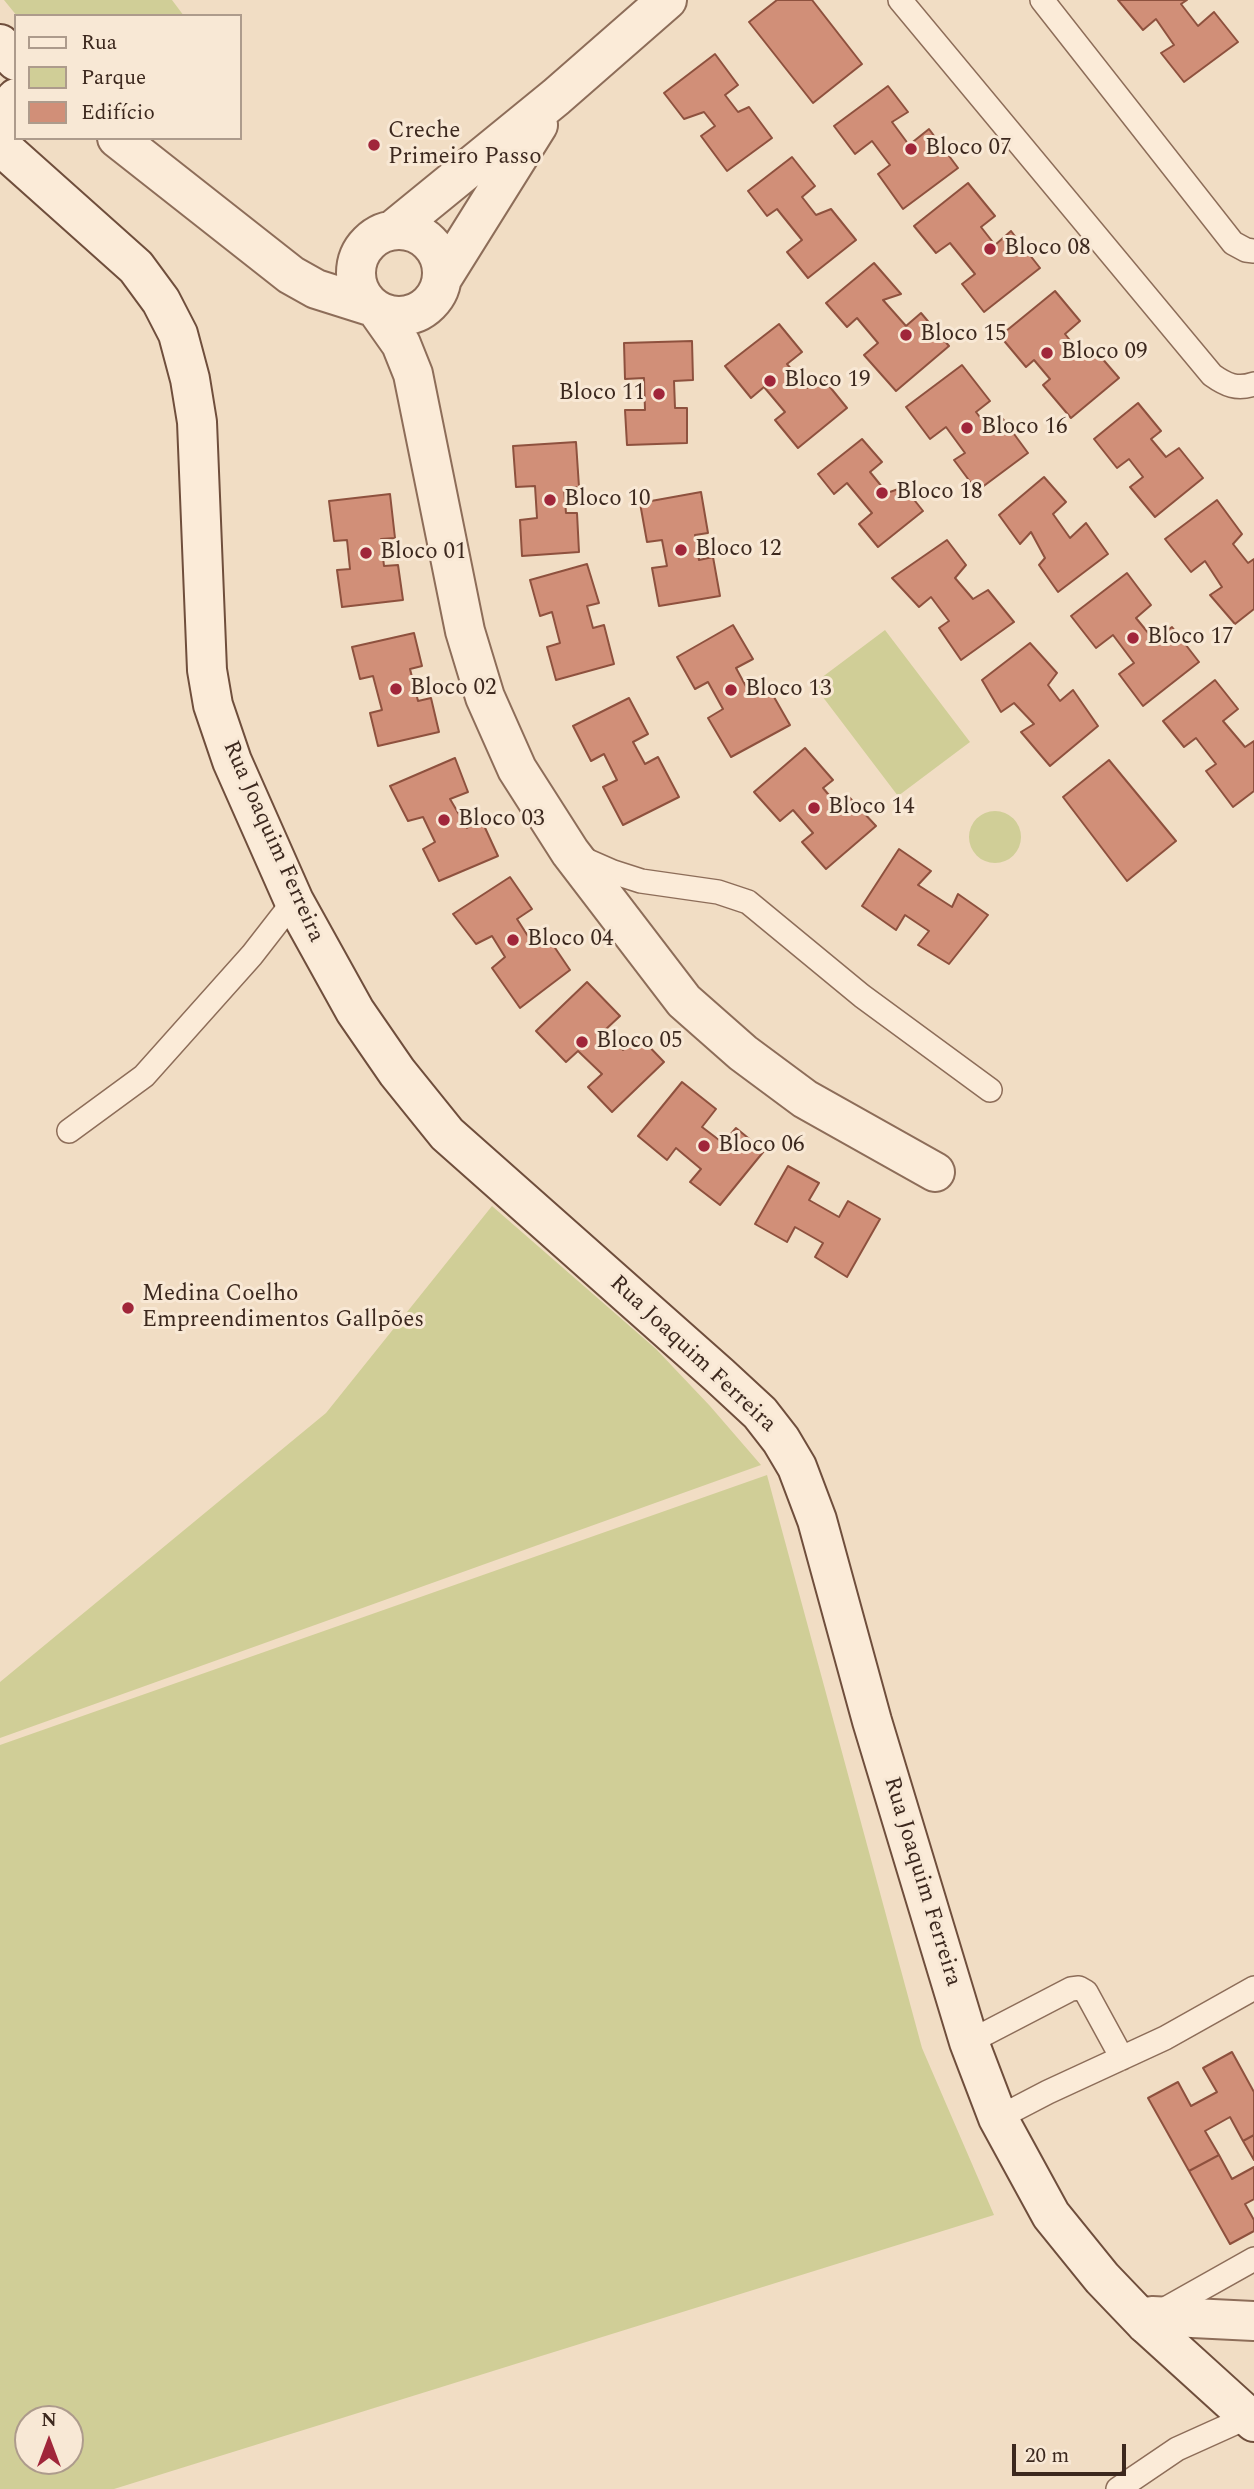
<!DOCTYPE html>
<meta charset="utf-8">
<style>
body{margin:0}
#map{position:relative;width:1254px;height:2489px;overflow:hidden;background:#f1ddc4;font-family:Spectral,serif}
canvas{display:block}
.legend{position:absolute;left:14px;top:14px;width:228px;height:126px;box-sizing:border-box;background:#f8e8d5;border:2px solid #ad9b8c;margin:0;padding:9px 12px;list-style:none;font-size:21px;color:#3c281e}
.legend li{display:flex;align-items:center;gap:14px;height:35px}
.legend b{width:35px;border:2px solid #ad9b8c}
.north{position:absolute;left:14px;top:2405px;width:70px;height:70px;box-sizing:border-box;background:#f8e8d5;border:2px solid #ad9b8c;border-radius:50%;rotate:0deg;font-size:19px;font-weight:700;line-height:28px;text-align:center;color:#3c281e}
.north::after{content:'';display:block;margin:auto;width:24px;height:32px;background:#a0263a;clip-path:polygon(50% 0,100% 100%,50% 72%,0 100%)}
.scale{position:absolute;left:1012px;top:2444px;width:114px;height:32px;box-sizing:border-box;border:4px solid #3c281e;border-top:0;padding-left:9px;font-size:21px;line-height:24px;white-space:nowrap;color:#3c281e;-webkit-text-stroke:5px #f8e8d5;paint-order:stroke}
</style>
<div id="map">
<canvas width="1254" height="2489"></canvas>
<ul class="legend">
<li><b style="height:9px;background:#fbebd8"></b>Rua</li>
<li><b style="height:19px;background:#d0ce97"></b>Parque</li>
<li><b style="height:19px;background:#d18f78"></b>Edifício</li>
</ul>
<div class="north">N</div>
<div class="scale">20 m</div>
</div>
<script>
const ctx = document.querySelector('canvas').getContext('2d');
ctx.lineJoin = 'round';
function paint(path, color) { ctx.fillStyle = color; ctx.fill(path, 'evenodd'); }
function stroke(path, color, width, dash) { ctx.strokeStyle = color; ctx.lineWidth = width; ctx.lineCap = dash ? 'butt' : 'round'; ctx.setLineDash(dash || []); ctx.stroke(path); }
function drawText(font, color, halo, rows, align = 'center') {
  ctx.font = font + ' Spectral,serif'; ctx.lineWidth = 6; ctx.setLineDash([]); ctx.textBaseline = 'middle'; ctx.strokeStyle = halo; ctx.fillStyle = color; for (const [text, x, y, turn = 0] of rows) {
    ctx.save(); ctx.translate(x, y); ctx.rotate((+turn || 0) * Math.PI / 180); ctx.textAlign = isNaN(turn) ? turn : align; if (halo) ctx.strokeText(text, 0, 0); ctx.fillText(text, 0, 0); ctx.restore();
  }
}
paint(new Path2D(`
 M4,0H172L184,16H17Z
 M885,630L970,742L898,796L813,684Z
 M969 837a26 26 0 1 1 52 0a26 26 0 1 1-52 0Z
 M492,1206L656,1349L710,1406L761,1465L0,1738V1682L326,1413Z
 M767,1475L922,2048L994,2215L114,2489H0V1745ZM28,2419H70V2461H28Z`), '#d0ce97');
const building = new Path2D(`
 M777,0H812L862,64L813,103L749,22Z
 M1118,0H1187L1181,4L1198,26L1214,12L1238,42L1184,82L1161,53L1174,45L1156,19L1143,30Z
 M715,54L738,85L725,95L738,112L749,107L772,138L727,171L701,136L715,126L704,112L684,119L664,93Z
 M888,86L908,112L892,122L909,145L929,129L958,168L903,209L878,174L890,165L872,141L855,154L834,126Z
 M792,157L815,186L802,197L816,215L831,209L856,240L808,278L787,252L802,240L777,209L767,216L748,191Z
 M968,183L995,216L981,227L995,245L1011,231L1040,268L984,312L962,284L975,274L950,243L936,253L914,226Z
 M874,263L901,294L883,300L906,326L921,313L949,346L896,391L864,355L878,343L857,318L847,327L826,303Z
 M1055,291L1080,321L1065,334L1084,358L1094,349L1119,378L1071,418L1043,385L1050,379L1034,360L1026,367L1000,336Z
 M779,324L802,352L787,364L807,388L821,376L847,408L798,448L775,420L785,412L764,387L751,398L725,366Z
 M692,341L693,380L674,381L675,408H687V443L627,445L625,410H645L644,378L625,379L624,343Z
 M962,365L990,401L976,412L989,429L1003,419L1028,453L977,491L954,460L965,453L946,427L930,439L906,407Z
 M1138,403L1161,431L1151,439L1166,457L1179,448L1203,478L1155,517L1130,487L1143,477L1129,459L1117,468L1094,439Z
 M862,439L882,462L870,472L887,493L904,487L923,511L878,547L859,524L872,513L847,483L834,494L818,474Z
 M576,442L579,487L564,488L566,513H577L579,552L522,556L520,520L537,518L535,486L516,487L513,446Z
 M1044,477L1066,502L1053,514L1070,538L1086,523L1108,554L1058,592L1039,565L1045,558L1031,532L1020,544L999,515Z
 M701,492L708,533L695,535L699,560L713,557L720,596L659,606L652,568L667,566L662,540L647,542L640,503Z
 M390,494L395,538L381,539L384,566L398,565L403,600L342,607L337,570L350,569L347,540L334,541L329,501Z
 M1217,500L1242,534L1233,544L1248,563L1254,559V609L1235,624L1210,595L1222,587L1205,561L1191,572L1165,539Z
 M947,540L966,565L955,578L973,599L988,590L1014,622L961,660L939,628L949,621L931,597L919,607L892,578Z
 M587,564L599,603L587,606L593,628L604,625L614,664L556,680L547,647L560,643L552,612L540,616L530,580Z
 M1127,573L1151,605L1136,618L1154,640L1172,627L1199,662L1143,706L1119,674L1134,663L1113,635L1096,648L1071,616Z
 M733,625L753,659L736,668L749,692L766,683L790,725L731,757L708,718L723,709L708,682L695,689L677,657Z
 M414,633L422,666L410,669L418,701L431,698L439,732L378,746L370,713L382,710L373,676L360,679L352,647Z
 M1030,643L1057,673L1048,685L1060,701L1073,690L1098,726L1050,766L1021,732L1034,724L1014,703L1001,712L982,680Z
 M1215,680L1238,709L1223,721L1245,747L1254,741V791L1233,807L1206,771L1216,764L1196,738L1184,747L1163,721Z
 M629,698L648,734L633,742L645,764L658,757L679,797L623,825L603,787L617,780L604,754L591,761L573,726Z
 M805,748L833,780L823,788L838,806L849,797L876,826L826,869L802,842L813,833L793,810L780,821L754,792Z
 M455,758L468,792L450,799L467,828L481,819L498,856L439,881L423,849L435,842L423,817L408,821L390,786Z
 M1109,760L1176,841L1127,881L1063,797Z
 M899,849L931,871L918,885L952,907L958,894L988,915L949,964L918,945L929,931L905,915L896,930L862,906Z
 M510,877L532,909L517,919L533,944L547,936L570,970L520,1008L492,968L505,957L492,936L476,944L453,914Z
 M587,982L620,1016L605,1030L623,1050L638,1035L664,1062L612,1112L588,1087L602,1074L578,1051L566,1062L536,1031Z
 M682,1082L716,1109L702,1127L723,1143L736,1128L764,1151L720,1205L690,1182L701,1169L676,1148L667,1160L638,1136Z
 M788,1166L819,1183L809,1200L839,1217L848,1201L880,1219L847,1277L815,1257L823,1243L795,1227L787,1242L755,1224Z
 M1232,2052L1254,2092V2135L1243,2141L1230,2117L1205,2131L1219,2155L1189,2171L1148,2098L1178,2082L1191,2106L1217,2092L1203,2068Z
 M1254,2135V2160L1243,2141Z
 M1219,2155L1232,2179L1254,2167V2199L1245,2204L1254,2220V2231L1230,2244L1189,2171Z`);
paint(building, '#d18f78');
stroke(building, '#8e513e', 2);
const lane = new Path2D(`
 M900,0L1212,375C1226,385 1237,390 1254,384
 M1042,0L1233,243L1246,250L1254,251
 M581,858L613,872L641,881L718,892L748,902L862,996L990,1090
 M69,1131L144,1076L252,955L294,901
 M969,2042L1071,1989L1079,1988L1086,1992L1122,2058
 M998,2118L1048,2092L1165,2038L1254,1988
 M1158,2313L1254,2259
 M1118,2489L1177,2449L1248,2417`);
const street = new Path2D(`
 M117,138L291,275L316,289L373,307
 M356 273a43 43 0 1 1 86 0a43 43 0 1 1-86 0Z
 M393,230L556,97L667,0
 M443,277L538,125
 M377,310L401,344L413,374L465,631L485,697L517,769L570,852L684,1001L743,1053L805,1099L935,1172
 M1146,2324L1152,2316L1254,2321`);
const secondary = new Path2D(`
 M0,44L16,61
 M0,117L16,98
 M0,138L5,150L136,267L161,301L178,334L190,379L197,422L207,670L213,705L232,761L294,901L355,1011L397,1072L447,1134L720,1376L760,1413L781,1440L797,1467L817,1520L872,1721L969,2042L998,2118L1051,2215L1102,2278L1146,2324L1254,2422`);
stroke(lane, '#8d6d59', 26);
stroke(street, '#8d6d59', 42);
stroke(secondary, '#6f4e3c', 42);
stroke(lane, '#fbebd8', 23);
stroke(street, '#fbebd8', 38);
stroke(secondary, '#fbebd8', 38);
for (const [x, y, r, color] of [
 [374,145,7,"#a0263a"],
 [911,149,7,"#a0263a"],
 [990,249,7,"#a0263a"],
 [906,335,7,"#a0263a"],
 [1047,353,7,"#a0263a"],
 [770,381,7,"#a0263a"],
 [659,394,7,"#a0263a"],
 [967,428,7,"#a0263a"],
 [882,493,7,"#a0263a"],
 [550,500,7,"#a0263a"],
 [681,550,7,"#a0263a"],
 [366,553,7,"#a0263a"],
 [1133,638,7,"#a0263a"],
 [396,689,7,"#a0263a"],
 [731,690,7,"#a0263a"],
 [814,808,7,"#a0263a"],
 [444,820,7,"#a0263a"],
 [513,940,7,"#a0263a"],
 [582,1042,7,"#a0263a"],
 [704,1146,7,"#a0263a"],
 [128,1308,7,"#a0263a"]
]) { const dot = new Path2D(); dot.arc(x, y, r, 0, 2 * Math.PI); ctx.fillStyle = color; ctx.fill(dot); stroke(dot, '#f8e8d5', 2.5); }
drawText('23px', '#3c281e', '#f8e8d5', [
 ["Creche",388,132],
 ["Primeiro Passo",388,158],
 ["Bloco 07",925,149],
 ["Bloco 08",1004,249],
 ["Bloco 15",920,335],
 ["Bloco 09",1061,353],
 ["Bloco 19",784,381],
 ["Bloco 11",645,394,"right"],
 ["Bloco 16",981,428],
 ["Bloco 18",896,493],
 ["Bloco 10",564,500],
 ["Bloco 12",695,550],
 ["Bloco 01",380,553],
 ["Bloco 17",1147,638],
 ["Bloco 02",410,689],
 ["Bloco 13",745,690],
 ["Bloco 14",828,808],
 ["Bloco 03",458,820],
 ["Bloco 04",527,940],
 ["Bloco 05",596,1042],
 ["Bloco 06",718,1146],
 ["Medina Coelho",142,1295],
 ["Empreendimentos Gallpões",142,1321]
], 'left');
drawText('23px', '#3c281e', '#f8e8d5', [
 ["Rua Joaquim Ferreira",272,842,66],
 ["Rua Joaquim Ferreira",692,1355,43],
 ["Rua Joaquim Ferreira",921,1882,73]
]);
</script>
